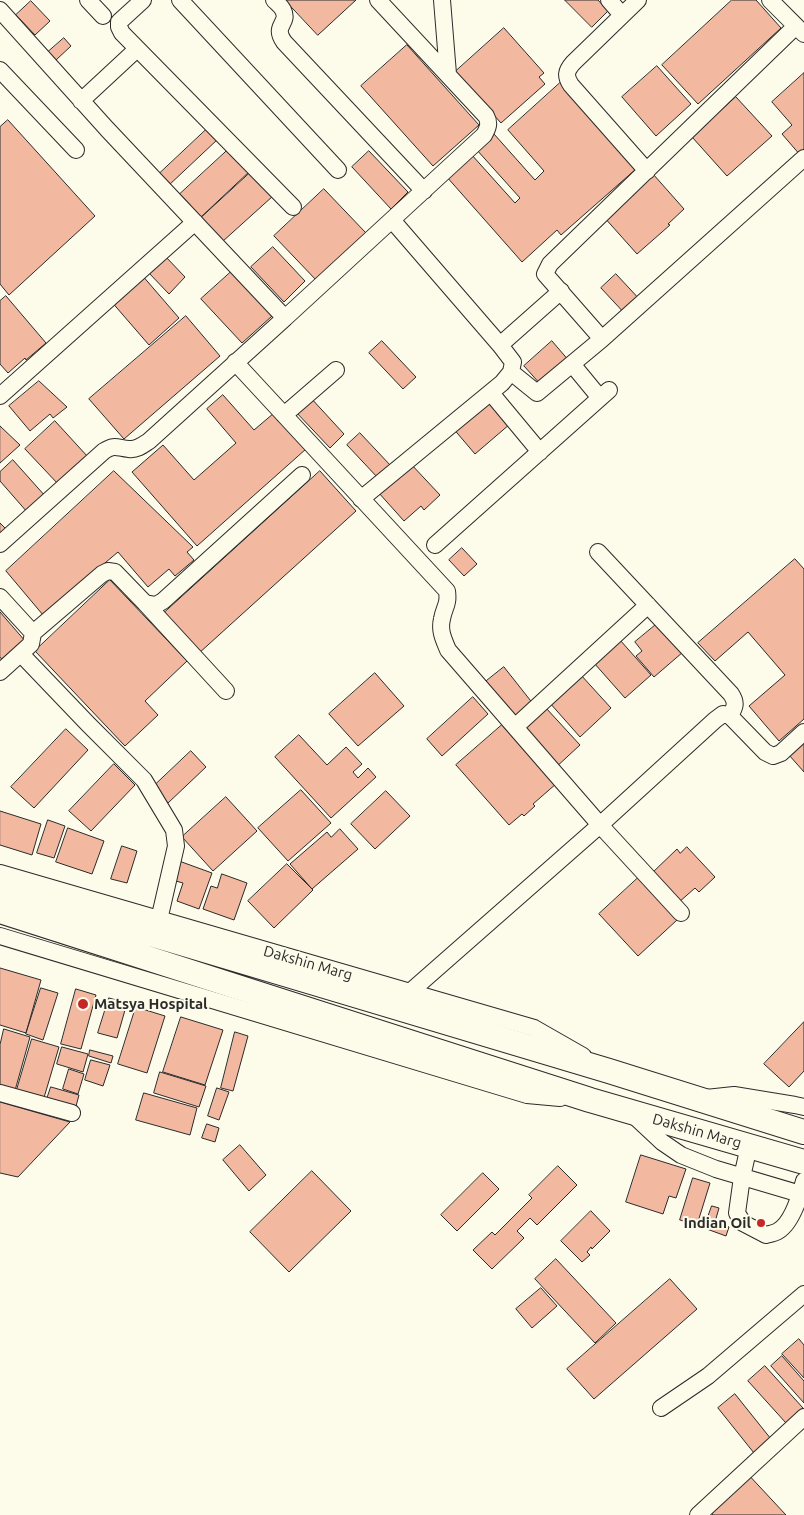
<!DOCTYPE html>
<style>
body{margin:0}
canvas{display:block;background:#fdfbea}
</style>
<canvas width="804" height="1515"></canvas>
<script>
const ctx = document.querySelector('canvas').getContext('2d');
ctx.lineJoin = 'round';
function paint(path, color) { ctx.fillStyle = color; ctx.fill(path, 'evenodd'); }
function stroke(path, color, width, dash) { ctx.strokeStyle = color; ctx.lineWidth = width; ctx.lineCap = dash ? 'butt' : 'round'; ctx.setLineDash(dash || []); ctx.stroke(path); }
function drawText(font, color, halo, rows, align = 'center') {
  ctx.font = font + ' Ubuntu,sans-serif'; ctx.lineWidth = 4; ctx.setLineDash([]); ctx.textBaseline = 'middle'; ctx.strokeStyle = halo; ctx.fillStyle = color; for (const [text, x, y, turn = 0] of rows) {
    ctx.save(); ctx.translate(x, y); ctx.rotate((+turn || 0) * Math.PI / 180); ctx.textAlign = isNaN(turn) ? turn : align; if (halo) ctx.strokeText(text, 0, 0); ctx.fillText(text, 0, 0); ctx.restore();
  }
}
const building = new Path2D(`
 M285,0H356L318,35Z
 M565,0H598L608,11L592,27Z
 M732,0H756L781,28L698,104L662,65Z
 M31,1L50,21L35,35L16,15Z
 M504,28L544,73L539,77L545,84L501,123L455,72Z
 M64,38L71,46L56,60L48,52Z
 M407,45L479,125L433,166L361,86Z
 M657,66L691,104L656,136L622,97Z
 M804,73V154L801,156L782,134L792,125L772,102Z
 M560,83L636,169L561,235L557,230L522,262L446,176L471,154L515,203L520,198L476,149L494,134L535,180L544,171L508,130Z
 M736,97L772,136L727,176L692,137Z
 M8,120L95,216L9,295L0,284V127Z
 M208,128L218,139L168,186L158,175Z
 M230,148L251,170L201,217L180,194Z
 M369,151L408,192L391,209L352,167Z
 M251,172L273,196L222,242L201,218Z
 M653,174L684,209L668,224L670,225L637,254L603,216Z
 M324,189L366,233L317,281L274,236Z
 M273,247L305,281L284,302L251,267Z
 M165,256L185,277L169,294L148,272Z
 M231,272L272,316L242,343L201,299Z
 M141,274L179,318L149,345L110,300Z
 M616,274L642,302L627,316L601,288Z
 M6,296L46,343L26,360L25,358L8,373L0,364V301Z
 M186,316L220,356L124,439L89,399Z
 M382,341L416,377L403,389L369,353Z
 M552,341L570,362L542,386L524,366Z
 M39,381L67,407L53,418L50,414L30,431L9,406Z
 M223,395L254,430L274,413L306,449L197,546L132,472L163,445L194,480L236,443L207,409Z
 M310,397L344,434L330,448L295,411Z
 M488,397L510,424L475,454L452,427Z
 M55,421L88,457L59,485L25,449Z
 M0,426L20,445L0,463Z
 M360,433L391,466L378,478L347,445Z
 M13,460L46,497L28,513L0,481V472Z
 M410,463L440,495L424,510L421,506L404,521L378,492Z
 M114,471L193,547L187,552L194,560L175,576L169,569L148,587L118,552L43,615L6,571Z
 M320,471L356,511L198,654L163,614Z
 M0,523L6,529L0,535Z
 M462,548L477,564L464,576L449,560Z
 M795,559L804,569V719L779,741L749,706L785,675L748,632L715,661L698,643Z
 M110,580L187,661L145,701L158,715L125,746L35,651Z
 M0,612L26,642L3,661L0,657Z
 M658,623L683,652L654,677L636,656L642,651L635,642Z
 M620,640L651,675L625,698L594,663Z
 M504,667L534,705L514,721L484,683Z
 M375,673L404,706L358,746L329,714Z
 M580,674L611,708L580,737L549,702Z
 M473,697L488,714L442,756L427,739Z
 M546,708L580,745L554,769L520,733Z
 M502,725L542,770L557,783L533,804L535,806L524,816L522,814L509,825L456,765Z
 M66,729L88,750L34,808L11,787Z
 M299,735L327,765L346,747L362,764L353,772L358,778L368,768L376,777L331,818L275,757Z
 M804,742V772L789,755Z
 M191,751L206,767L168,803L153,787Z
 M114,764L135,785L91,831L69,811Z
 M301,790L331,823L288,861L258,828Z
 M386,791L410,816L375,849L351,824Z
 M226,797L257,831L213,871L182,837Z
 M0,811L41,824L32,855L0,845Z
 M48,820L65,826L54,858L37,853Z
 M68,828L104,841L92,874L56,862Z
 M340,829L358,849L312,889L290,864L327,832L331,837Z
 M122,846L137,851L127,883L111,879Z
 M687,847L715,877L699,892L695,888L678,903L651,874L677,849L680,853Z
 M179,861L212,873L199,909L177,901L183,883L172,880Z
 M287,864L313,890L274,928L248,901Z
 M222,874L247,883L234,920L203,909L211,886L217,888Z
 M638,878L677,920L638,956L599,914Z
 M0,968L41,980L26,1033L0,1025Z
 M41,988L58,993L43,1040L26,1034Z
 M76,989L96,995L81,1049L61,1044Z
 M109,998L127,1003L117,1038L98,1033Z
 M136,1007L165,1016L147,1073L118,1064Z
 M181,1017L223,1030L205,1085L163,1072Z
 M804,1022V1071L789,1087L764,1064Z
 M4,1029L30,1037L14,1094L0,1090V1045Z
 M235,1032L248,1036L233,1091L221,1088Z
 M32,1039L59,1047L43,1101L16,1093Z
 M62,1047L88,1054L83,1072L57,1064Z
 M90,1050L113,1056L111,1063L89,1056Z
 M91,1060L110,1065L103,1086L85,1080Z
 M69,1069L84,1074L78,1094L63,1089Z
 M160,1072L206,1086L199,1107L154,1093Z
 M51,1087L79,1095L75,1110L46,1102Z
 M217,1088L229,1092L219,1120L208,1116Z
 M144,1093L197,1108L190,1135L136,1120Z
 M0,1102L70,1122L18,1177L0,1173Z
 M207,1124L219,1128L215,1142L202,1138Z
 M240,1145L266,1175L249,1191L223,1160Z
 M641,1155L686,1169L676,1198L669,1196L663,1214L626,1202Z
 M558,1166L577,1185L537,1225L530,1218L517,1231L524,1238L492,1269L473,1250L492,1232L495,1235L532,1198L529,1195Z
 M312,1171L351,1211L289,1272L250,1232Z
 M483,1173L499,1189L457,1231L441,1215Z
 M693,1178L710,1183L697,1225L680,1220Z
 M712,1206L719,1208L715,1222L729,1227L726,1236L704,1228Z
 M591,1211L610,1231L592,1249L591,1247L587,1252L590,1255L582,1262L561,1241Z
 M556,1259L616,1323L595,1343L535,1279Z
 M670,1279L697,1309L594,1399L567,1369Z
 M541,1288L557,1306L532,1328L516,1309Z
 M799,1339L804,1345V1378L782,1354Z
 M782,1356L804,1381V1403L771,1366Z
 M765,1366L803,1408L786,1423L748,1381Z
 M735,1394L771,1439L754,1453L718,1408Z
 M745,1471L786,1515H713L707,1507Z`);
paint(building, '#f2b8a0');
stroke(building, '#2b2b2b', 1);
const minor = new Path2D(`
 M88,0L103,16
 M143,0L119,22V27L122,33L293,207
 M180,0L338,170
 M274,0C277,3 281,6 283,10C290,24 272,25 284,42L424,191
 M442,0L448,74
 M609,0L622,15
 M638,0L573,63C566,71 565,76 571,85L647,171
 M770,0L804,34
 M0,10L107,129L285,318L149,441C143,445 137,450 129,449C117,448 115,444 104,451L0,544
 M0,70L76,150
 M81,101L137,49
 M285,318L484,135C488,128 490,123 486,116L378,0
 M602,339L545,274L550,264L796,26
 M500,345L561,291
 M235,362L447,591C449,605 444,607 442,619C439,631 444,640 448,650L600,825L681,913
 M572,364L600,398
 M511,372L537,393L602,339L804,158
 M491,393L540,452
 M0,396L195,222
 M284,415L336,370
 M361,499L502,383L511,372L513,362L500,345L392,220
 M435,545L609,390
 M598,552L731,694C737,703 735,707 730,716
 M0,597L33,633L31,644L0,672
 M145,603L226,691
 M33,633L102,574L108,571L115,572L145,603L156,605L163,601L302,475
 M21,654L88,724L144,780L174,830L176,846L159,920
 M515,727L648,605
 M0,873L534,1028L583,1056
 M0,936L527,1095L560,1098
 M410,992L600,825L715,720L723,714L730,716L765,752L773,756L781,753L804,732
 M0,1093L72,1113
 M706,1098L734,1095L795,1105L804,1107
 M631,1113L662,1142L681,1155L716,1169L804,1195
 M749,1146L742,1177L737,1213L743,1223L766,1235C770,1234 775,1233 778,1231C792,1223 800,1196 804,1181
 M661,1408L708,1376L804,1294
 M698,1515L804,1417`);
const highway = new Path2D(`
 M0,889L609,1071L804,1132
 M0,911L590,1100L804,1162`);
stroke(minor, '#2b2b2b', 18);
stroke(highway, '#2b2b2b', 26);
stroke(minor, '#fdfbea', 16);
stroke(highway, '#fdfbea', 24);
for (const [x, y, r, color] of [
 [83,1004,6,"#c62828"],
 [761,1223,5,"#c62828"]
]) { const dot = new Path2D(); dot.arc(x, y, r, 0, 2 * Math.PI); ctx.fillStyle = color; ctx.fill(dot); stroke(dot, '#fdfbea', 2); }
drawText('15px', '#2b2b2b', '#fdfbea', [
 ["Dakshin Marg",308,963,16],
 ["Dakshin Marg",697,1131,16]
]);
drawText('bold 15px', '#2b2b2b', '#fdfbea', [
 ["Matsya Hospital",94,1004],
 ["Indian Oil",751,1223,"right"]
], 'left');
</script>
